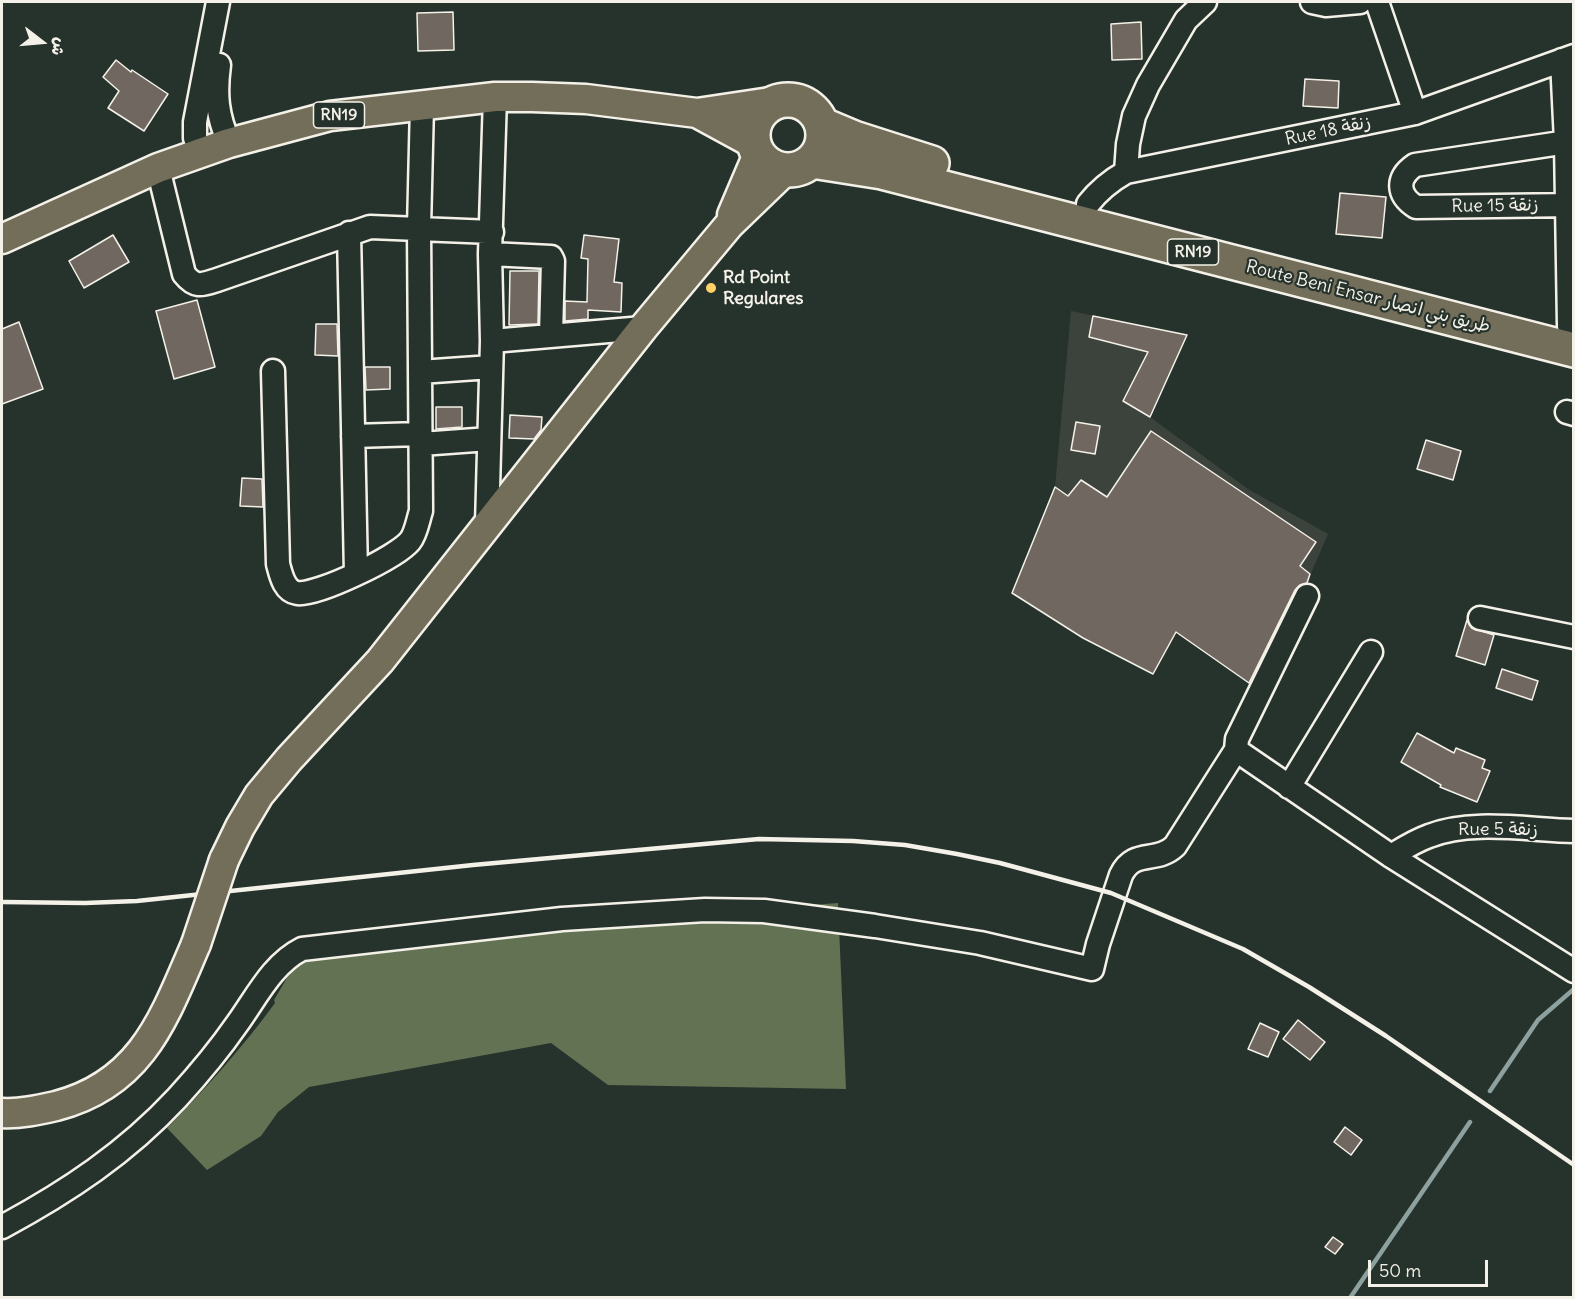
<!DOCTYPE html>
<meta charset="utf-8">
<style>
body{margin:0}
#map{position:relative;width:1575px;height:1299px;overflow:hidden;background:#26332d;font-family:Delius,"Playpen Sans Arabic",sans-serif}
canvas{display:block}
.frame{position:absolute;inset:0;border:3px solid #f4f1e8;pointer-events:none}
.north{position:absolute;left:12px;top:12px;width:60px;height:60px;-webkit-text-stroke:4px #26332d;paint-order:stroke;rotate:106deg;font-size:16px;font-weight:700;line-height:24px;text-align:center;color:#f4f1e8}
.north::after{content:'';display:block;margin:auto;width:21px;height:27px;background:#f4f1e8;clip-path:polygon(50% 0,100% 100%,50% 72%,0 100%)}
.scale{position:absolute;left:1368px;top:1260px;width:120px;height:27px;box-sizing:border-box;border:3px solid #f4f1e8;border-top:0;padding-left:8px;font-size:18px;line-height:21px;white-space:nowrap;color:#f4f1e8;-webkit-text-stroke:4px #26332d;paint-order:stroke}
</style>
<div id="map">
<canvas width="1575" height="1299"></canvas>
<div class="frame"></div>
<div class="north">ش</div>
<div class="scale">50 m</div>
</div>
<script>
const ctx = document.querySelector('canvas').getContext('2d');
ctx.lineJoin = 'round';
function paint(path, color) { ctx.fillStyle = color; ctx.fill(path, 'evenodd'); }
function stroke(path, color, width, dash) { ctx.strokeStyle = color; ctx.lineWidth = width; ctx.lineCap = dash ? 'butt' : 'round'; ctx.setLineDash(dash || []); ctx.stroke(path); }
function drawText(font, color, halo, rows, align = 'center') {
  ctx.font = font + ' Delius,"Playpen Sans Arabic",sans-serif'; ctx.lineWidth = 4.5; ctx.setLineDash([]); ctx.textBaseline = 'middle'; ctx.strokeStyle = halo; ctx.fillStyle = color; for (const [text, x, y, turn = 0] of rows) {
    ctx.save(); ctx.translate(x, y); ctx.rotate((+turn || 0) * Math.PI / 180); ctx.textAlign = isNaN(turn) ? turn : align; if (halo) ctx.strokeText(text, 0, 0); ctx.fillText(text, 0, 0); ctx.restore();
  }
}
paint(new Path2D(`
 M1071,311L1187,335L1150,417L1248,489L1328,534L1260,691L1187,640L1178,629L1153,674L1083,638L1012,593L1055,487Z`), '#3c433c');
paint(new Path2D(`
 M838,903L846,1089L608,1085L551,1043L309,1087L278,1112L261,1136L207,1170L167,1128C206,1088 242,1048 275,1003L274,1000L298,959L683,915Z`), '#637253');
stroke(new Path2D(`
 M1490,1091L1538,1020L1574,989
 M1350,1298L1470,1122`), '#8da19e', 4.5);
const building = new Path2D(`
 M453,12L454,50L418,51L417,13Z
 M1141,22L1142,59L1112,60L1111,24Z
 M116,60L131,72L132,70L168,94L144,131L108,108L119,91L103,77Z
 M1305,79L1339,81L1338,108L1303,106Z
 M1340,193L1386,197L1382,238L1336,234Z
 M113,235L129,262L84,288L69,261Z
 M584,235L619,239L614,282L622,283L621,312L588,310V319L565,321V301L587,302L588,259L581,258Z
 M510,271H539L538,324L509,325Z
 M197,300L215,367L174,379L156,311Z
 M1093,316L1187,335L1150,417L1123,401L1148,352L1089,337Z
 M19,322L43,389L2,404V329Z
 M316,324H337L338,356L315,355Z
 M365,367H390V389L366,390Z
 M436,407H462V427L436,429Z
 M510,415L542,417L541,430L534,439L509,438Z
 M1076,422L1100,426L1095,454L1071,450Z
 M1151,431L1316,542L1300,566L1310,574L1307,583L1300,585L1295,590L1249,683L1176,632L1153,674L1083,638L1012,593L1055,487L1068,496L1081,480L1107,497Z
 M1426,440L1461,451L1453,480L1417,469Z
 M242,478L262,479L263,507L240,506Z
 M1467,620L1472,628L1494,635L1485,665L1456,656Z
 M1502,669L1538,681L1532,700L1496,688Z
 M1417,733L1454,753L1456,748L1485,760L1482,768L1490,771L1477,802L1440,787L1441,785L1401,762Z
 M1298,1020L1325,1042L1310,1060L1283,1039Z
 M1260,1023L1279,1032L1268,1057L1248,1049Z
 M1345,1127L1362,1140L1351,1155L1334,1142Z
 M1333,1237L1343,1244L1335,1254L1325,1247Z`);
paint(building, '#706860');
stroke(building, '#f4f1e8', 1.5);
const minor = new Path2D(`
 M1312,2L1326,5L1360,2
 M1377,2L1415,113
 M1562,60L1566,142L1569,326
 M219,65C215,95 217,115 229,143
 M1574,141L1415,165C1396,178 1397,195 1416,207L1574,205
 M201,152L195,138V122L218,2
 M158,168L184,274C195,288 202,285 217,280L370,227L492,232
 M1126,172L1128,144L1134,116L1148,85L1186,20L1205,2
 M1088,204C1099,190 1110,181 1126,172L1415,113L1574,56
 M349,233L356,574
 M490,254L551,257L553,261L551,335
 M492,341L643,328
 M273,371L278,564C281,575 284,591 297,593C317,596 397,557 410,541C416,534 418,520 421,511L419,228L422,105
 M420,372L491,367
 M1567,412L1574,414
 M353,436L420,434
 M421,444L489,439
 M487,525L492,341L490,254L495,97
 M1307,596L1237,739L1236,750L1391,856L1574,971
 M1480,618L1574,637
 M1289,787L1371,652
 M1391,856C1404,848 1415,841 1429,836C1471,819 1529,830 1574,831
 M2,1227C67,1192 126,1153 177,1098C198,1075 219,1050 237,1024C256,998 272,964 302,949L562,919L705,910L764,911L875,926L980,943L1092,969L1098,944L1121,875C1134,848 1156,864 1175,846L1236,750`);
const major = new Path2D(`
 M697,113L754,144
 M732,215L758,154
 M2,239L158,168L229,143L330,116L495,97H532L586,99L697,113L777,101
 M224,860L240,827L259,795L289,759L380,661L643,328L729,225L786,170
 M2,1113C20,1114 38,1110 56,1106C142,1084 164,1018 196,944`);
const highway = new Path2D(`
 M753 135a35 35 0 1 1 70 0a35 35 0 1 1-70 0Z
 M823,125L854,138L932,163
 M812,161L882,172L1574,350`);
stroke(minor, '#f4f1e8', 27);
stroke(major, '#f4f1e8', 33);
stroke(highway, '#f4f1e8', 38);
stroke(minor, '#26332d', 22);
stroke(major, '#726e59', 28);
stroke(highway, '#726e59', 33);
stroke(new Path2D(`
 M2,902L85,903L137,901L473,865L759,839L853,841L905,845L957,854L1000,863L1111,893L1243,949L1309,987L1386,1036L1574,1165`), '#f4f1e8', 4.5);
const majorBridge = new Path2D(`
 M196,944L224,860`);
stroke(majorBridge, '#f4f1e8', 33, []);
stroke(majorBridge, '#726e59', 28);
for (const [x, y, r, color] of [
 [711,288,6,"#ffd166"]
]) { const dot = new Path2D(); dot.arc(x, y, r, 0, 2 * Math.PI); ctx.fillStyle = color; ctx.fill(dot); stroke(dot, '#26332d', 2); }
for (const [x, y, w] of [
 [339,115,51],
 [1193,252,51]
]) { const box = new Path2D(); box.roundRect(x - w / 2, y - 13, w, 26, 4.5); ctx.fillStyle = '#26332d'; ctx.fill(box); stroke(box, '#f4f1e8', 1.5); }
drawText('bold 16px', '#f4f1e8', null, [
 ["RN19",339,115],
 ["RN19",1193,252]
]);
drawText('18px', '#f4f1e8', '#26332d', [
 ["Rue 18 زنقة",1328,131,-12],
 ["Rue 15 زنقة",1495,206,-1],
 ["Route Beni Ensar طريق بني انصار",1368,297,14],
 ["Rue 5 زنقة",1498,830]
]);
drawText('bold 18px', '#f4f1e8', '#26332d', [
 ["Rd Point",723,278],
 ["Regulares",723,299]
], 'left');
</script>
